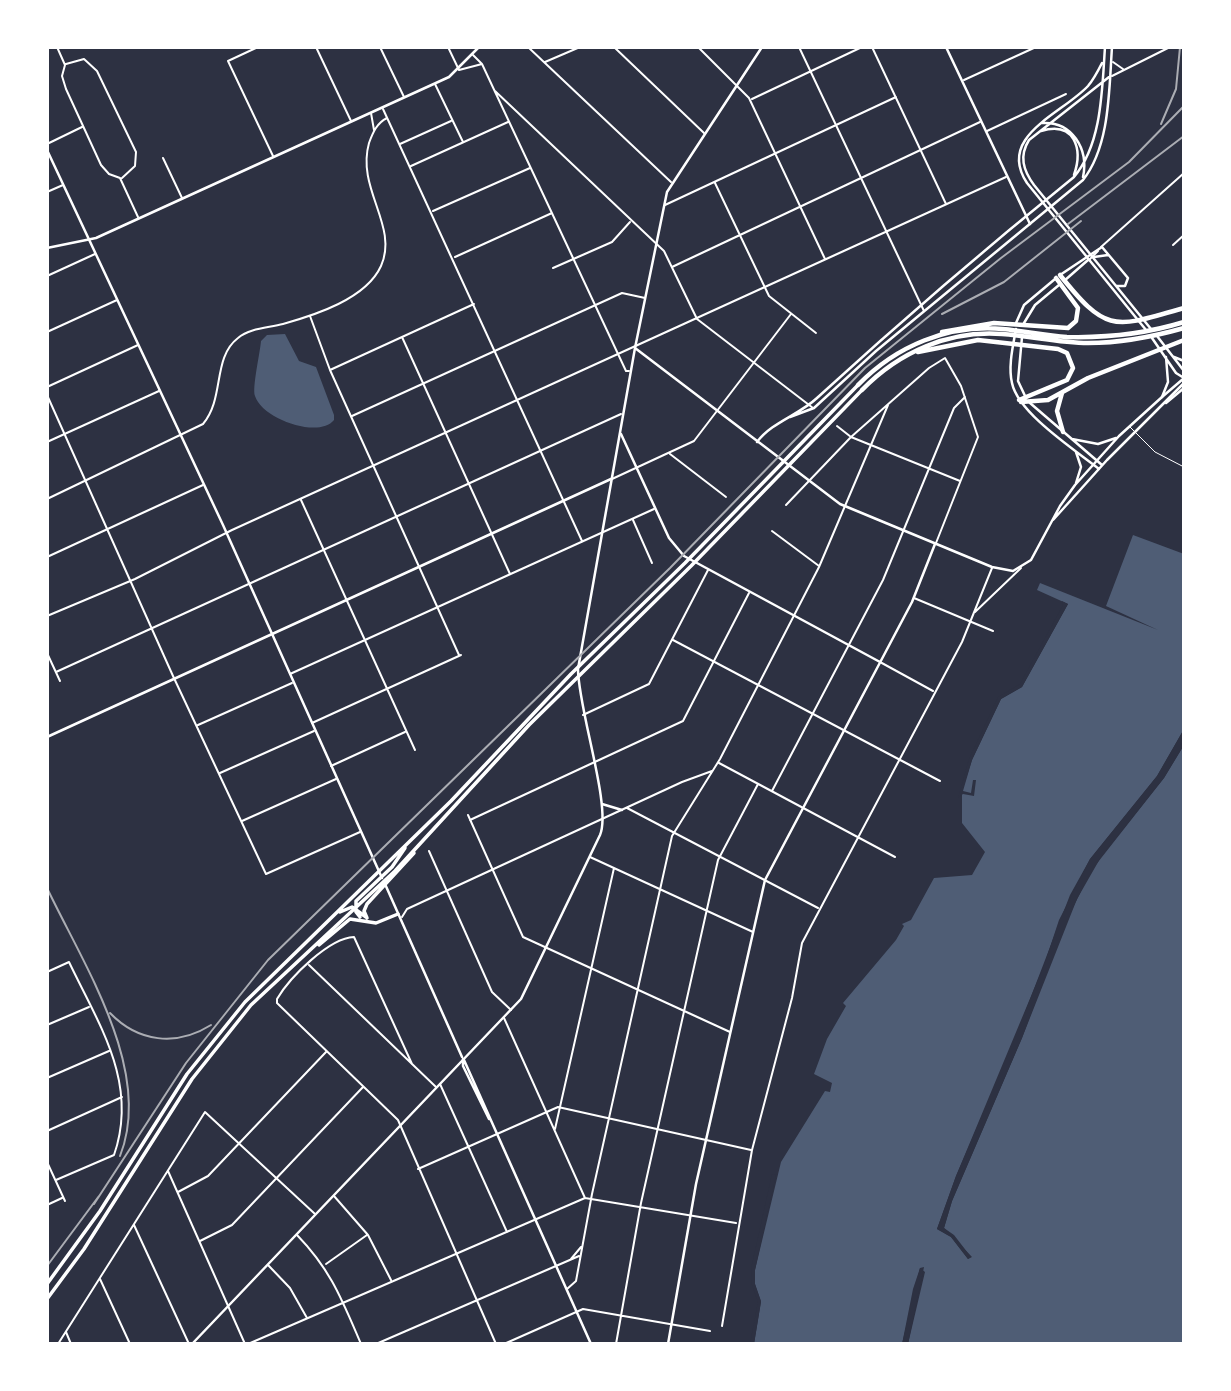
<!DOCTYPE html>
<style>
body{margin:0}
#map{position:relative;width:1231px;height:1391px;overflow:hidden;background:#2d3142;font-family:"Sofia Sans Condensed",sans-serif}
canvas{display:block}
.frame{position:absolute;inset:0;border:49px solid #fff;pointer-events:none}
</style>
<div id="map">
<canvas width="1231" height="1391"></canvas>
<div class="frame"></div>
</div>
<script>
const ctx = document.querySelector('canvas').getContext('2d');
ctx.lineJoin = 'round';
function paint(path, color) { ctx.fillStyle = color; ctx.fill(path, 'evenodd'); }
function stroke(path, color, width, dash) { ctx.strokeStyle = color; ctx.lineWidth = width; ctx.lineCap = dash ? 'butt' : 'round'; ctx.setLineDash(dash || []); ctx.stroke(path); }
paint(new Path2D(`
 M285,334L299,361L316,367L334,415V420C319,439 262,419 255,396C252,388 260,353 261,341L267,335Z
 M1133,535L1184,554V729L1157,776L1090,859L1070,895L1012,1046L956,1176L937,1229L951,1237L968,1259L971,1257L954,1235L944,1228L952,1201L1022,1038L1063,928L1091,871L1164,778L1184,745V1344H908L925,1272L920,1268L902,1344H754L761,1301L755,1284V1270L781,1162L825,1091L830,1092L832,1083L814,1074L827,1039L846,1006L843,1003L896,940L904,926L902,924L911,920L934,878L972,875L985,852L962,823V791L972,760L1001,699L1022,687L1068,604L1037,590L1040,583L1158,630L1106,606Z`), '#4f5d75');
paint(new Path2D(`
 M1062,601L1068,604L1022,687L1001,699L972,760L963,791L971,793L973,780H976L974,796L963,794L958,798L969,759L998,697L1020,684L1063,605Z
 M1184,729L1180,745L1184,742V745L1164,778L1101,857L1077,899L1022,1038L952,1201L944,1228L972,1257L968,1259L951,1237L937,1229L956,1176L1044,965L1059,920L1090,859L1157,776Z
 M772,1174L776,1175L755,1270V1284L761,1302L754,1344H750L758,1302L752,1285L751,1269Z
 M924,1267L908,1344H902L913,1289L920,1268Z`), '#2d3142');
stroke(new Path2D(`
 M1130,427L1155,452L1184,467`), '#fff', 1);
stroke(new Path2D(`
 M57,47L65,65L62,76L66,89L101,165L109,174L120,178L138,217
 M258,47L228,61L273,156
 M316,47L351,121
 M380,47L404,97
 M448,47L459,70L482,64
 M528,47L671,182
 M614,47L704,133
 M698,47L749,98L825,259
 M799,47L924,311
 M872,47L946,204
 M473,55L482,64L626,371H629
 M545,62L580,47
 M1113,62L1123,69
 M66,64L84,59L97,71L136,152L135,166L122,178
 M1112,76L1170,47
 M964,80L1036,47
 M435,84L463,142
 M495,91L664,251L697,319L813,408
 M752,99L862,47
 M383,109L582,541
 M371,113L374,130
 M987,131L1066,94
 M47,144L82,127
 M400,144L451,121
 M163,158L182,198
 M411,166L508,122
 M715,183L769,296L816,333
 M47,192L63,185
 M665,205L896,97
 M433,211L530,168
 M1173,245L1184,235
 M1101,247L1184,173
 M455,257L552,213
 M1090,259L1098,251
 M672,267L980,122
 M553,268L612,242L630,222
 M47,276L95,254
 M310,316L330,370L459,655
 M47,332L117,300
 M402,337L510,574
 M330,370L474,304
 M47,387L138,345
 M47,395L173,676L266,874L360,832
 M352,416L622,293L645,298
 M837,426L851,437L960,481
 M47,442L159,391
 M670,454L726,497
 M612,479L694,441L791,314
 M47,499L203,424C225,398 212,358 238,338C250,328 268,328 283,324C315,315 366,299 381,266C399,226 356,189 369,143C373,132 377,123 387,118
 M301,500L415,750
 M786,505L851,437L929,368L945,358L961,386L978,437L936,543
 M633,520L652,563
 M772,531L819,566
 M47,557L203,485
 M914,598L993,631
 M975,612L1021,568
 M47,616L135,579L232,530L1006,177
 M673,640L940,781
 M47,653L60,681
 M880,662L933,691
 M56,672L621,414
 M290,674L654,509
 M583,715L649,684L708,570
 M312,723L461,655
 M198,725L292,683
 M719,763L895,857
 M331,766L405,732
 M220,773L314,731
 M772,791L883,580L954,408L965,397
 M627,808L818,908
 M468,815L523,937L730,1032
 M470,820L683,721L749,593
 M242,821L336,779
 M429,851L492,992L511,1010
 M590,857L753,932
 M402,917L407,909L682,782L712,771
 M309,965L436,1087
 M47,972L69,962C99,1025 139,1083 114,1155L56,1180
 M504,1018L585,1198L736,1223
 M47,1025L89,1007
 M412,1064L354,937C329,938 290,977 277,999V1003L398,1120L496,1344
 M47,1078L109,1051
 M440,1084L507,1232
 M555,1129L614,868
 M47,1131L122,1097
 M47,1162L65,1201
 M418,1169L558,1107L751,1150
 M168,1171L245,1344
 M178,1192L208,1176L326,1052
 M334,1196L368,1235L391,1280
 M47,1205L62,1198
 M134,1225L189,1344
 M297,1235C331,1270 342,1300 361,1344
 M200,1241L232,1225L363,1087
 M571,1259L581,1247
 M326,1264L367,1235
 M268,1265L290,1288L307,1318
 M100,1279L130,1344
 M567,1289L576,1281L592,1194L672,836L720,759L819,567L888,405
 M722,1326L752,1150L792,998L802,943L962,642L992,568
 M66,1332L71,1344
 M58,1344L205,1112L315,1214
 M248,1344L585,1198
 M376,1344L579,1256
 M504,1344L583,1309L710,1331
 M616,1344L641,1203L718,860L758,784`), '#fff', 2);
stroke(new Path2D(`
 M946,47L1030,224
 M47,248L96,238L449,77L479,47
 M1162,397L1183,379
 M1166,403L1184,388
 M621,434L669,538L684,556L880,662
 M47,737L611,479
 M463,1059V1066L489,1119
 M464,1060L591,1344
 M668,1344L696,1184L765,880L912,602L935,544`), '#fff', 2.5);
stroke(new Path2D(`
 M1102,63C1098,71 1094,79 1088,86C1062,114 996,136 1027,183L1146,330
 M1109,77L1029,140C1019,156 1023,170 1034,185L1151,329
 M1042,123C1072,121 1089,149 1083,177
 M1041,131C1075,121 1083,149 1074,175
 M47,150L223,525L382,878
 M1094,257L1108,255
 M1060,275L1102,247L1128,278L1125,286H1117
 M1064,281L1088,260
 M1016,323L1024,305L1055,279
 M1024,323L1035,305L1059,285
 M1016,329C1013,346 1008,366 1012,383C1018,413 1075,450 1099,469
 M1157,336L1184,371
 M1022,337L1018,381L1026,398
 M1152,338L1176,373L1184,378
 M635,348L840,504L992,567L1013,571L1031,560L1060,506L1075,485L1119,436L1162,397L1168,382L1166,357
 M1174,357L1184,361
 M1030,403L1102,465
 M790,417L814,408L876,351L1083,180C1110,146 1109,90 1112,47
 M1072,439L1098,444L1116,438
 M757,442C772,422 799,415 817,398C900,322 986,248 1074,177C1102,144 1102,90 1105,47
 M1076,452L1081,467L1076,483
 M1053,520L1107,460L1184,383
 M602,804L622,810
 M385,884L462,1057
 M192,1344L521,999L600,835C612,807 578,709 578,669L635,348L667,192L762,47`), '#fff', 2.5);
stroke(new Path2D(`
 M340,912L352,907L366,917
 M360,917L356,912V901L392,867L405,848
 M367,918L364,911L367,904L414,853
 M319,945L350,919L376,923L398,914
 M47,1284L100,1211L187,1074L245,1002L451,801L571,674L685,563L858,385
 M47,1299L84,1249L192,1079L251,1005L395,871L529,725L691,566L862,390`), '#fff', 3.5);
stroke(new Path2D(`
 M1060,275C1107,334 1114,328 1184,308
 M942,332L994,323L1068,328L1076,321L1078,308L1056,278
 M918,352L978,340L1058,349L1067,353L1073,368L1067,380L1019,400
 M858,385C896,346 948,324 1003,329C1025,331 1046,336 1067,337C1107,338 1145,334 1184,322
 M862,390C899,352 949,330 1002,334C1031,336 1059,343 1088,343C1121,343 1152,337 1184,328
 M1062,393L1057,411L1063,432
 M1021,402L1048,400L1088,378L1184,340`), '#fff', 4.5);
stroke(new Path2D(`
 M1161,124L1176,89L1180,47
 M1068,224L1184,136
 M942,314L1004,282L1081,221
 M47,888C83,964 154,1071 120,1156
 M110,1013C138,1042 176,1047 211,1025
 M94,1204L186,1063L268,960L670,568L865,368L1001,258L1129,162L1184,106
 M47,1266L99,1196`), '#abadb3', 2);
</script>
